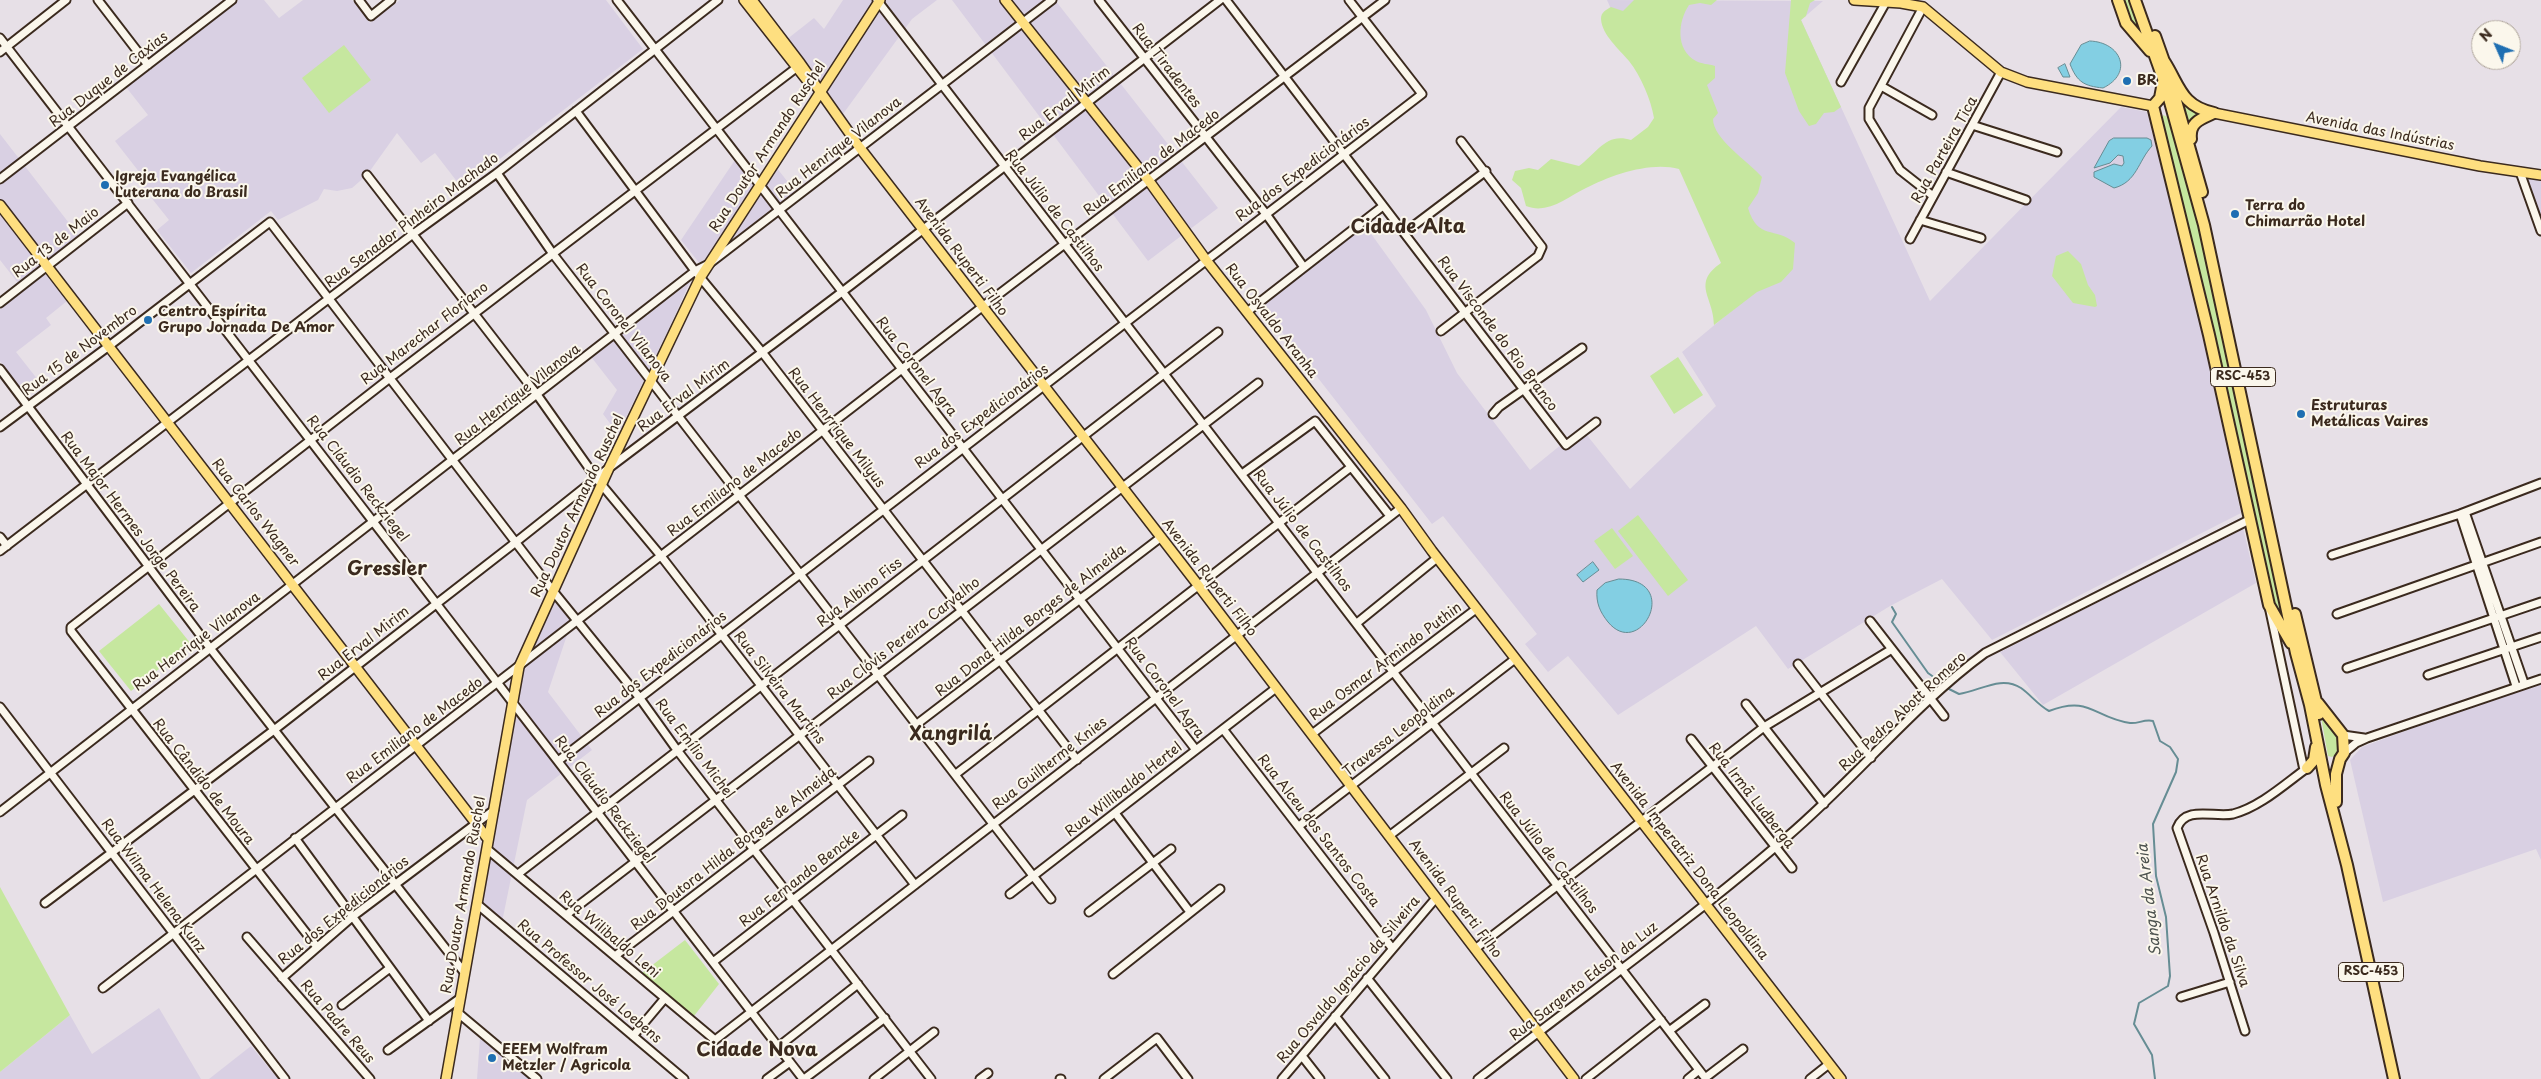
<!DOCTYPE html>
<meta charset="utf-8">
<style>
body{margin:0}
#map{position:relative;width:2541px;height:1079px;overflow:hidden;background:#e7e0e7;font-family:"Playpen Sans",sans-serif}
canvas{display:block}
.north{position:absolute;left:2471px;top:20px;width:50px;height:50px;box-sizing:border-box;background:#fbf7ec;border:1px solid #aea59a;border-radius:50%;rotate:314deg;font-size:14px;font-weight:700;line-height:20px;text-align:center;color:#3b2a1e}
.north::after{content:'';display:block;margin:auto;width:18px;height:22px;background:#1f6fb2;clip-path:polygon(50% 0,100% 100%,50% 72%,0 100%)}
</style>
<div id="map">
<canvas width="2541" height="1079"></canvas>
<div class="north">N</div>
</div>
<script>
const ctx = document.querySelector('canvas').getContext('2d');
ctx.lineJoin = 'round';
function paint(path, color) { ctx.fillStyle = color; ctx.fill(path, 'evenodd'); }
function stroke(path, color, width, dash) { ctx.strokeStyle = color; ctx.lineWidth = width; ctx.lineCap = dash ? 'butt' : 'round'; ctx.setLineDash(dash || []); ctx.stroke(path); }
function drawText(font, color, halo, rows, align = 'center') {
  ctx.font = font + ' "Playpen Sans",sans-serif'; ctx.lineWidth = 4; ctx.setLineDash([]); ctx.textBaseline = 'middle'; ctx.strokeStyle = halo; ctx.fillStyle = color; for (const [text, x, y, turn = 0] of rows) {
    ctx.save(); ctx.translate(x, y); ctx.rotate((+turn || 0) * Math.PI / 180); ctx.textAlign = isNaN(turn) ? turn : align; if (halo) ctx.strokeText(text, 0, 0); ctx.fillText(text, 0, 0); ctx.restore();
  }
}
paint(new Path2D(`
 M239,0H264L279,18L303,0H352L370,23L400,0H606L643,49L462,188L435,153L421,163L397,133L367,175L352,188L337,191L324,189L318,200L278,220L271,211L191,273L157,230L169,220L142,186L147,182L115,141L148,115L126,87Z
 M843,0H937L912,19L843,114L786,40L814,18L824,29Z
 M952,0H1055L1218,208L1148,261Z
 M1607,0L1823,1L1801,20L1930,301L2121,107L2147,112L2187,266L2241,513L1992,640L1942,579L1890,606L1788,669L1756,626L1618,715L1568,656L1548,672L1525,644L1537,634L1443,516L1432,524L1261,305L1364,224L1426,310L1457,373L1530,470L1562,444L1567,449L1586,434L1630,489L1716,406L1682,352L1741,303Z
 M0,134L79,236L18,283L0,260Z
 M735,160L759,191L776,167L795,191L700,264L681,240Z
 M2527,178L2541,181V219Z
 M45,274L67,301L46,318L51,325L16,352L42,385L27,396L0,361V309Z
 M690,282L672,322L618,434L603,414L617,390L592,358Z
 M2243,528L2256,583L2043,705L2000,652Z
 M555,599L572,620L548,692L592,750L527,800L502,922L480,904L521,672Z
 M2541,681V860L2536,849L2383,902L2350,760L2362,747Z
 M159,1008L201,1079H0V1072L70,1015L92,1054Z
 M480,1038L530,1079H477Z
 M251,1046L278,1079H209Z`), '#d9d0e3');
paint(new Path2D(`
 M1634,0H1717L1711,5L1700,3L1689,5C1678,21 1675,50 1696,61C1701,64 1709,64 1715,66V78L1707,85L1718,113L1713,119C1713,139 1748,161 1762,177L1758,193L1748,208C1758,241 1775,226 1795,243L1793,269L1781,282L1757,292L1714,325C1714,297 1691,284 1721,263L1679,169C1651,161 1611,175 1586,188C1567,197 1548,215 1526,206L1521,188L1512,180L1515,171L1529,168L1538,170L1551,159L1579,166C1597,153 1606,132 1631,140L1648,127L1654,118C1651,100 1641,76 1629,61C1619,49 1602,35 1601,19C1601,12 1606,10 1611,7L1623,11Z
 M1791,0H1815L1810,3L1806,16L1801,20L1841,107L1834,112L1824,113L1816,124L1809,126L1799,111L1785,73Z
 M2120,0H2130L2143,36L2129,21Z
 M344,45L371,80L329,113L302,78Z
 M2185,103L2201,114L2187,125L2183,109Z
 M2163,115L2170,118L2198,216L2287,625L2274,610L2160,124Z
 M2068,251L2081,264L2088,285L2095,295L2097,306L2095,307L2073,303L2052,276L2056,256Z
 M1678,357L1703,395L1674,414L1650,376Z
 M1638,515L1688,580L1668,596L1618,531Z
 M1612,528L1633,556L1615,569L1594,541Z
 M159,604L191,644L131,691L99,651Z
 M2321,717L2336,734L2339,752L2332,757L2328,756Z
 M0,887L70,1015L0,1072Z
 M685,940L719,984L694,1016L642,973Z`), '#c6e79f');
const water = new Path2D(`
 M2090,41C2121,42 2134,73 2103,88C2084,86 2077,82 2070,64L2081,45Z
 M2065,64L2070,77H2063L2058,68Z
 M2114,138H2147L2151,140L2152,146C2138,161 2137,182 2114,188L2094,177V172L2114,164L2122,166L2124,163L2123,156L2118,155L2110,163L2094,168L2109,141Z
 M1593,562L1599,570L1583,582L1577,575Z
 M1619,579C1683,579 1640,661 1608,622C1600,612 1596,603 1597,590L1605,583Z`);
paint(water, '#83cfe3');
stroke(water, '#668d94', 1);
stroke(new Path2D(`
 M1892,607L1896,614L1892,622L1928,673L1942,683
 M1949,689L1959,694C1980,691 2001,675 2021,688C2031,695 2038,705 2049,711C2090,695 2094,718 2130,723C2138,724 2144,719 2153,721L2160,741L2170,747L2178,759L2176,772L2153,824L2156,876L2166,917L2170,976L2168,986L2139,1003L2134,1024L2152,1055L2155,1079`), '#668d94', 2);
const minor = new Path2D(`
 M98,0L148,65
 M359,0L371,16L391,0
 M617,0L1196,750
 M877,0L1706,1079
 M1099,0L1266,214L1303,266
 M1226,0L1566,445L1596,422
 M1923,7L1869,108V119L1900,170L1933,196
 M0,38L803,1079
 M0,52L66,0
 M1841,82L1886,2
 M1881,86L1932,115
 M576,111L695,271L762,352L1077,760
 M1972,125L2057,152
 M1946,172L2026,200
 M2520,172L2541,231
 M497,173L553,254L1051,899
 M367,175L538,396L596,478L661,556L915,885
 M0,179L232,0
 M1920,220L1981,238
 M1404,233L1486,171
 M1910,239L2001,72
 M0,303L128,203
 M1247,312L1383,206
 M1441,331L1538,256L1542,247L1461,141
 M0,369L210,648L464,972
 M1493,414L1499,407L1582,348
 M0,427L109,346L270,222L553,591L639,697L677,750L931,1079
 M1242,474L1315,421L1390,516
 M2465,512L2524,683
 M2460,514L2516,686
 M0,537L7,546
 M0,551L413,234L497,173L718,0
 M2332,555L2460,514L2541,483
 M2270,611L2304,770
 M2337,614L2541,542
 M1870,621L1944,716
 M1357,623L1437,558
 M1798,664L1871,758
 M2347,668L2541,602
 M2428,675L2541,637
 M1746,704L1824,804
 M0,707L285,1079
 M917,724L1160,538
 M1223,729L1392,948
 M1312,734L1476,609
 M2343,735L2364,738
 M1691,739L1792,868
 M2344,753L2356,743L2367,738L2541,679
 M558,761L1422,94L1349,0
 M956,774L1351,467
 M0,812L695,271L709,264L1052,0
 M1115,813L1190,912
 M1299,826L1515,659
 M1389,836L1504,748
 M295,838L429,1021
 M487,849L715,1040L1401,508
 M518,874L1218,332
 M1010,894L1276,688
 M45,903L274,730L516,542L609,468L842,292L1220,0
 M477,904L684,1079
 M1089,912L1171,849
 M566,915L1258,383
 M247,937L370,1079
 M317,947L71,631V627L390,378L800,65
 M1475,949L1764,727L1892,649
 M615,956L869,761
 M713,962L902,815
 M1113,974L1220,889
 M282,978L352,917L494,810
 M1367,978L1447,1079
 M103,988L982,307L1385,0
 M2181,997L2230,982
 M342,1005L390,968
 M457,1012L537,1079
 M1335,1016L1385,1079
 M1669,1031L1705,1004
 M2245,1031L2214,933L2177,828C2186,805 2214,818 2233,814C2260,807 2285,784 2307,768
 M633,1036L665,998
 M778,1047L858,984
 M388,1050L459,999
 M1302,1056L1320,1079
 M1705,1078L1743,1049
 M767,1079L790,1062
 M804,1079L885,1018
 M874,1079L934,1032
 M980,1079L988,1073
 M1060,1079H1061
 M1104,1079L1157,1038L1188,1079
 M1282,1079L1436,898
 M1478,1079C1581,998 1689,922 1788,836C1856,778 1913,706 1985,653L2249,520
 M1586,1079L1661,1020
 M1688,1079L1699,1070
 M1810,1079L1829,1064`);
const major = new Path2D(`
 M744,0L806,79
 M752,0L800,63L860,148L1198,585L1574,1079
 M1005,0L1149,181L1206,260L1401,508L1432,551L1841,1079
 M1854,0L1901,3L1923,7L2001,72L2027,82L2153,106
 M2214,113L2480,166L2541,175
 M0,205L488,839
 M446,1079L519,667L609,468L700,278L880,0`);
const highway = new Path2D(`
 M2118,0L2126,23L2150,51
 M2135,0L2165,84L2204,225L2296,653L2310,705L2326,785L2347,865L2394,1079
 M2155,36L2166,67
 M2164,61C2180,86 2181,106 2214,113
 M2171,83L2202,192
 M2153,106L2209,335L2269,605L2291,643
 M2153,106L2160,98L2163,82
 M2191,139C2189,122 2201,119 2214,113
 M2295,614L2319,714
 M2318,703L2343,735L2344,753L2340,759L2336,774V802
 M2307,768L2314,760L2316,747`);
stroke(minor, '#3b2a1e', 11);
stroke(major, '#3b2a1e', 12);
stroke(highway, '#3b2a1e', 14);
stroke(minor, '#fbf7ec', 7);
stroke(major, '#fedf80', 9);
stroke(highway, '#fedf80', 10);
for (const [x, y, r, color] of [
 [2127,81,5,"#1f6fb2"],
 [105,185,5,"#1f6fb2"],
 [2235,214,5,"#1f6fb2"],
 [148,320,5,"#1f6fb2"],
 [2301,414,5,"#1f6fb2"],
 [492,1058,5,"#1f6fb2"]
]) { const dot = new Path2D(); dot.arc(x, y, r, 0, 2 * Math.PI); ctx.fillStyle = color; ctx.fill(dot); stroke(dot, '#fbf7ec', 2); }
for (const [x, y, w] of [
 [2243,377,65],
 [2371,972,65]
]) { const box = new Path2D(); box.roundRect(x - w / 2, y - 9.5, w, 19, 4); ctx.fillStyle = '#fbf7ec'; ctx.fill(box); stroke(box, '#3b2a1e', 1); }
drawText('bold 12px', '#3b2a1e', null, [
 ["RSC-453",2243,377],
 ["RSC-453",2371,972]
]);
drawText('14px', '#3b2a1e', '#fbf7ec', [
 ["Rua Tiradentes",1166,66,52],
 ["Rua Duque de Caxias",109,80,-38],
 ["Rua Erval Mirim",1065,104,-38],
 ["Avenida das Indústrias",2380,132,11],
 ["Rua Doutor Armando Ruschel",768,147,-57],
 ["Rua Henrique Vilanova",839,148,-38],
 ["Rua Parteira Tica",1945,150,-61],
 ["Rua Emiliano de Macedo",1152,163,-37],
 ["Rua dos Expedicionários",1303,170,-37],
 ["Rua Júlio de Castilhos",1054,211,52],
 ["Rua Senador Pinheiro Machado",412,221,-37],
 ["Rua 13 de Maio",56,243,-38],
 ["Avenida Ruperti Filho",961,257,53],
 ["Rua Osvaldo Aranha",1271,321,52],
 ["Rua Coronel Vilanova",623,323,52],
 ["Rua Marechar Floriano",425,334,-38],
 ["Rua Visconde do Rio Branco",1497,334,53],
 ["Rua 15 de Novembro",80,351,-37],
 ["Rua Coronel Agra",916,367,52],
 ["Rua Henrique Vilanova",518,395,-38],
 ["Rua Erval Mirim",684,396,-37],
 ["Rua dos Expedicionários",982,417,-37],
 ["Rua Henrrique Milyus",836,428,52],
 ["Rua Cláudio Reckziegel",357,479,52],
 ["Rua Emiliano de Macedo",735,483,-38],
 ["Rua Doutor Armando Ruschel",578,506,-65],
 ["Rua Carlos Wagner",255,513,52],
 ["Rua Major Hermes Jorge Pereira",130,522,53],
 ["Rua Júlio de Castilhos",1302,531,52],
 ["Avenida Ruperti Filho",1209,578,52],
 ["Rua Albino Fiss",860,593,-38],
 ["Rua Dona Hilda Borges de Almeida",1031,621,-38],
 ["Rua Clóvis Pereira Carvalho",904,639,-38],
 ["Rua Henrique Vilanova",197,642,-37],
 ["Rua Erval Mirim",364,644,-38],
 ["Rua Osmar Armindo Puthin",1386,662,-37],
 ["Rua dos Expedicionários",661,665,-38],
 ["Rua Silveira Martins",779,688,52],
 ["Rua Coronel Agra",1164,688,53],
 ["Rua Pedro Abott Romero",1903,712,-43],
 ["Rua Emiliano de Macedo",415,731,-37],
 ["Travessa Leopoldina",1399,732,-38],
 ["Rua Emílio Michel",694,749,53],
 ["Rua Guilherme Knies",1050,764,-38],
 ["Rua Cândido de Moura",203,782,52],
 ["Rua Willibaldo Hertel",1124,790,-38],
 ["Rua Irmã Ludberga",1751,796,52],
 ["Rua Cláudio Reckziegel",604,800,53],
 ["Rua Alceu dos Santos Costa",1318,831,52],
 ["Rua Doutora Hilda Borges de Almeida",734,849,-38],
 ["Rua Júlio de Castilhos",1548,853,52],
 ["Avenida Imperatriz Dona Leopoldina",1689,861,52],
 ["Rua Fernando Bencke",800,879,-38],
 ["Rua Wilma Helena Kunz",153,886,53],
 ["Rua Doutor Armando Ruschel",464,895,-80],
 ["Avenida Ruperti Filho",1455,899,53],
 ["Rua dos Expedicionários",344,911,-39],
 ["Rua Arnildo da Silva",2222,921,71],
 ["Rua Wilibaldo Leni",609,935,40],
 ["Rua Osvaldo Ignácio da Silveira",1349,980,-50],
 ["Rua Professor José Loebens",589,982,40],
 ["Rua Sargento Edson da Luz",1584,982,-38],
 ["Rua Padre Reus",337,1022,49]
]);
drawText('bold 14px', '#3b2a1e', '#fbf7ec', [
 ["BR",2137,81],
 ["Igreja Evangélica",115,177],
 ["Luterana do Brasil",115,193],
 ["Terra do",2245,206],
 ["Chimarrão Hotel",2245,222],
 ["Centro Espírita",158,312],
 ["Grupo Jornada De Amor",158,328],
 ["Estruturas",2311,406],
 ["Metálicas Vaires",2311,422],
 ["EEEM Wolfram",502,1050],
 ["Metzler / Agricola",502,1066]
], 'left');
drawText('italic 15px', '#4d534f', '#fbf7ec', [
 ["Sanga da Areia",2150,900,-97]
]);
drawText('bold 19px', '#3b2a1e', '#fbf7ec', [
 ["Cidade Alta",1408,228],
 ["Gressler",387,570],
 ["Xangrilá",951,735],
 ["Cidade Nova",757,1051]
]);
</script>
